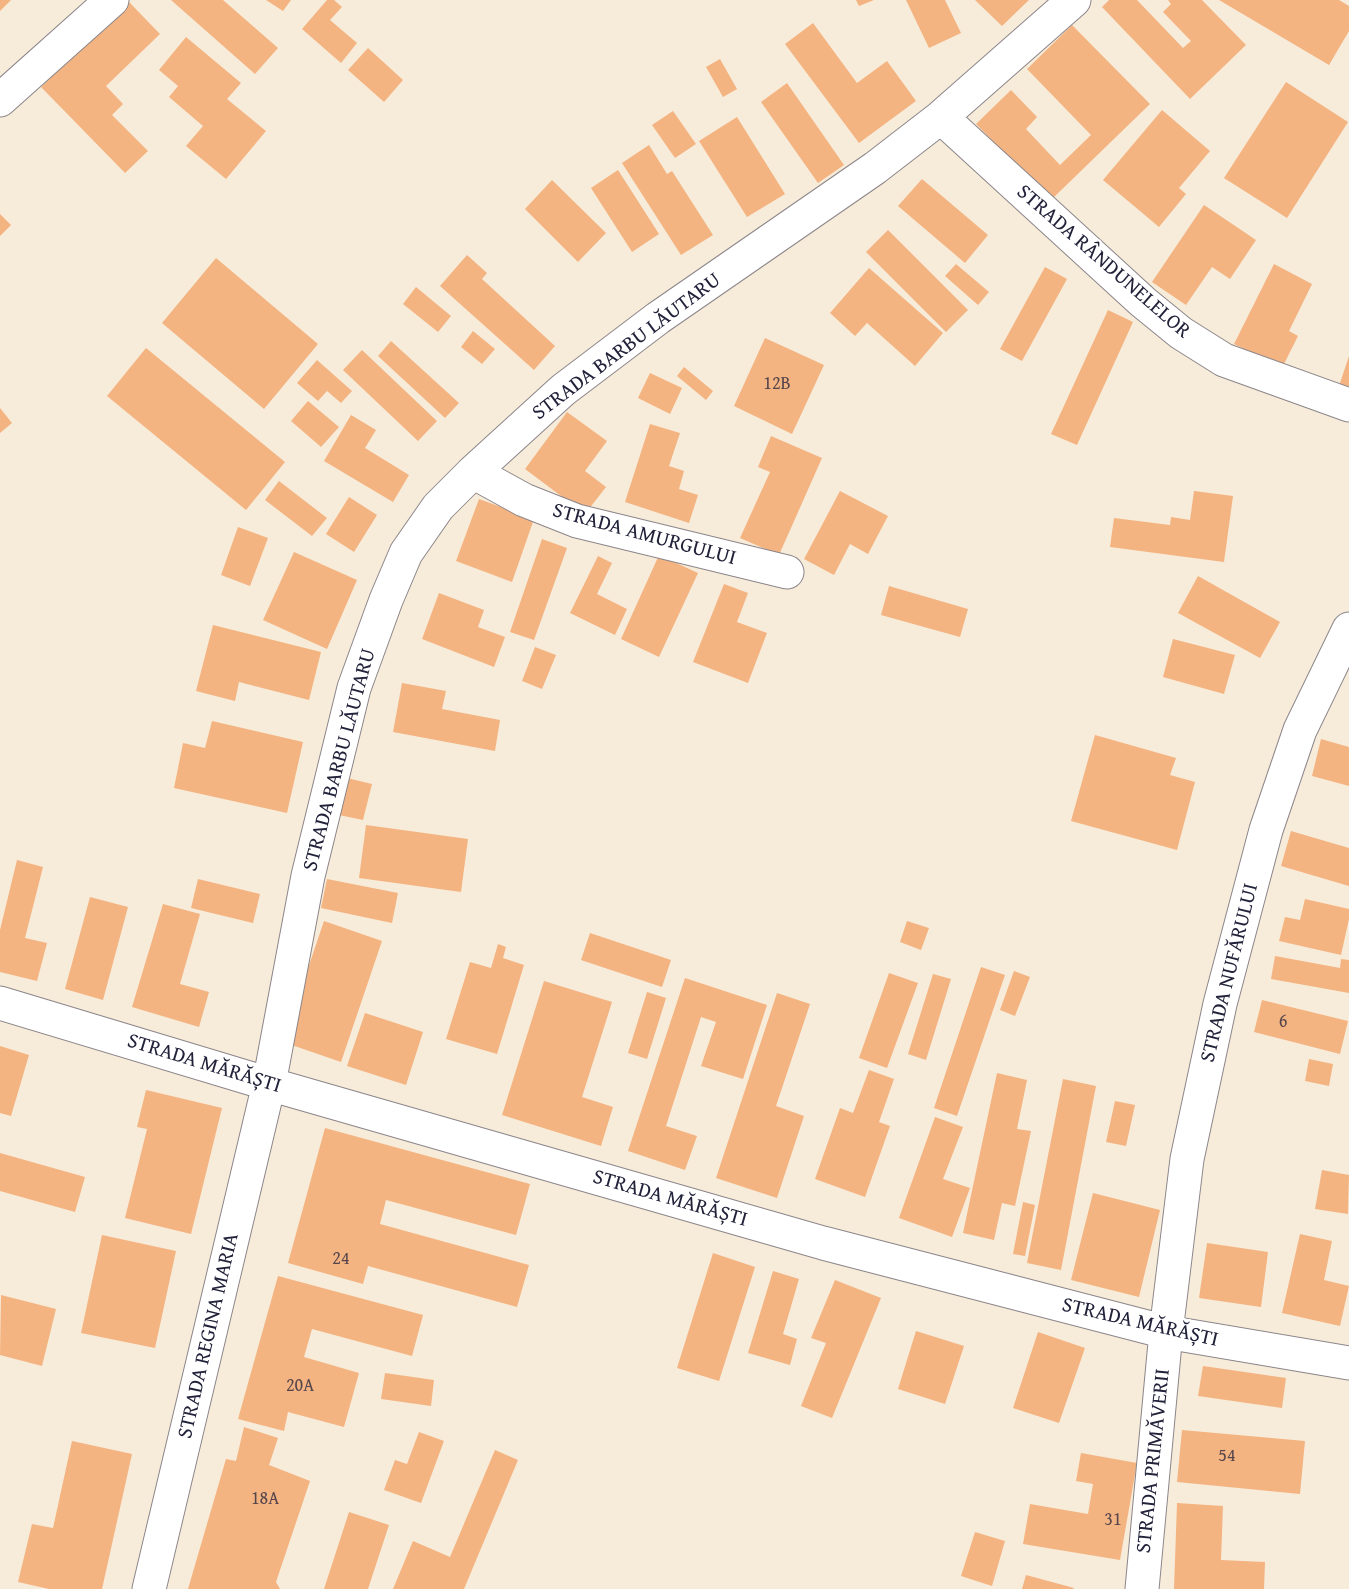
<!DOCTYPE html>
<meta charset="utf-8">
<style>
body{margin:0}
canvas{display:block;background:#f7ebd9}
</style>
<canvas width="1349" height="1589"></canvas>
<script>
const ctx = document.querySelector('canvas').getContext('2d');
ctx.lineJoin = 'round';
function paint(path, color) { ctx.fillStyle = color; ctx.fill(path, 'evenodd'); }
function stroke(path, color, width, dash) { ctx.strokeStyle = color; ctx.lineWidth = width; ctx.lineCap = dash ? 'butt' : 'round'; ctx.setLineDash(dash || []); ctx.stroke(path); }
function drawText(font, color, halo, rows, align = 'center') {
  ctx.font = font + ' "Gentium Book Plus",serif'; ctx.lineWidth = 4.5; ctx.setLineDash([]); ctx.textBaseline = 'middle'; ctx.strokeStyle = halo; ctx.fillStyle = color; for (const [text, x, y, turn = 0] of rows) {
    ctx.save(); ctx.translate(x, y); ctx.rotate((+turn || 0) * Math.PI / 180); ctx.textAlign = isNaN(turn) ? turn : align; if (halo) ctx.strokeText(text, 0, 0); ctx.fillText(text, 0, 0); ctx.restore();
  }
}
paint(new Path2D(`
 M0,0H11L0,11Z
 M171,0H223L278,48L255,74Z
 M266,0H291L283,11Z
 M327,0H334L342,7L330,20L357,43L341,63L302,29Z
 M856,0H874L859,6Z
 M906,0H945L961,33L929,48Z
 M975,0H1029L1002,26Z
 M1109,0H1137L1183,48L1191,41L1163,12L1171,4L1168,0H1202L1246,45L1190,99L1102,7Z
 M1219,0H1339L1349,6V31L1329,65Z
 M129,2L160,34L106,86L123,104L112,115L148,151L125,173L41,87Z
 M813,23L857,83L887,61L916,101L859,143L785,44Z
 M1072,25L1150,104L1051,200L976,124L1011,90L1037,117L1026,129L1060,165L1091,135L1027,69Z
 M186,37L241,83L227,99L266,131L226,179L186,146L203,126L169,97L178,86L159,70Z
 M368,48L403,80L384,102L348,70Z
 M720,59L737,89L723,97L706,67Z
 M1286,82L1348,122L1287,218L1224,178Z
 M787,83L844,165L818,183L761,102Z
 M1162,110L1210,151L1179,188L1186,194L1159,227L1103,180Z
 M673,111L696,144L675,158L652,125Z
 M737,117L785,194L747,217L699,141Z
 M649,145L667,174L672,171L713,235L681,255L622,163Z
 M618,170L659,234L632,252L591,188Z
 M922,179L988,235L965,263L898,206Z
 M552,180L606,233L578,262L525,209Z
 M1204,205L1256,240L1230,279L1212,267L1186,305L1152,282Z
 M0,214L11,225L0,236Z
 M888,230L968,310L946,332L866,252Z
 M467,255L487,273L482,279L555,346L534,370L440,286Z
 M216,258L318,344L264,409L162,323Z
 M956,264L989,292L978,305L945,276Z
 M1274,264L1312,284L1289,331L1298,336L1282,368L1234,344Z
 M1045,267L1067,279L1022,361L1000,349Z
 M869,268L943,333L915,366L867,323L855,336L830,313Z
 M416,287L451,316L438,332L403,304Z
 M1108,310L1133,322L1077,445L1051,434Z
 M473,331L495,349L482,364L461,347Z
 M765,338L824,365L792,434L734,406Z
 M391,341L459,403L445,418L378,356Z
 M146,348L285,462L246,510L107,396Z
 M362,350L437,421L418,441L343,370Z
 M1349,356V392L1338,389Z
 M317,360L352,391L341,403L327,391L318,401L297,383Z
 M684,367L713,391L706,400L677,376Z
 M650,373L682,388L670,414L638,398Z
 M308,401L339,427L321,447L291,421Z
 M0,408L12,423L0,433Z
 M567,412L607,441L585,471L606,487L585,514L525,469Z
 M351,415L376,430L365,448L409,475L393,502L324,461Z
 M650,424L680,433L669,466L684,471L679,489L698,495L689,523L625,502Z
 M771,436L822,458L779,555L740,538L770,472L758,467Z
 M279,481L327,518L312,536L265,500Z
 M840,491L888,516L868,554L850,544L834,575L804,559Z
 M1194,491L1233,496L1224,562L1110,547L1114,518L1170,525L1171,517L1190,520Z
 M349,497L377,515L354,552L326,534Z
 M479,499L534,519L512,582L456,561Z
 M238,527L268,538L250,586L221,575Z
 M542,539L567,548L534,640L510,632Z
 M294,552L357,580L327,649L263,620Z
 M659,555L698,573L659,657L621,639Z
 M598,556L612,563L597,594L627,609L615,635L570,613Z
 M1198,576L1280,622L1260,658L1178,613Z
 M724,584L748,593L737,622L767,633L748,683L693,662Z
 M889,586L968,609L960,637L881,615Z
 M439,593L484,610L478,627L505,637L494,667L422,639Z
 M213,625L321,652L309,700L239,682L235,701L196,691Z
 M1173,639L1235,655L1224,694L1163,677Z
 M535,647L556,655L542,689L522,681Z
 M402,683L446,691L442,709L500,720L495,751L393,732Z
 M212,721L303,742L287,813L174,788L183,743L205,748Z
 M1095,735L1176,758L1170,775L1195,782L1177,850L1071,821Z
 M1321,739L1349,747V786L1312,776Z
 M347,778L372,784L363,820L339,815Z
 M366,825L468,839L461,892L359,878Z
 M1291,831L1349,848V886L1281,866Z
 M17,860L43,867L25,938L47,943L37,981L0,972V930Z
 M198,879L260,894L253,923L191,908Z
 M327,879L398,893L392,923L321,908Z
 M90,897L128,907L103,1000L65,989Z
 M1305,899L1349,909V919L1341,955L1279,941L1285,917L1300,920Z
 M163,904L200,914L180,984L209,992L199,1027L132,1007Z
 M324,921L382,941L341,1062L283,1042Z
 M907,921L929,928L921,950L900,942Z
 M590,933L671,960L662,987L581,960Z
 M498,944L506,947L503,958L524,965L497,1054L446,1039L470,962L491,968Z
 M1275,956L1340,968L1341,959L1349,960V993L1271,979Z
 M981,967L1005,975L957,1116L934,1108Z
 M1014,971L1030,977L1015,1016L1000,1010Z
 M889,973L918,983L887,1068L859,1058Z
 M933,974L951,979L926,1060L908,1054Z
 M685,978L767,1005L743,1079L701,1066L716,1022L701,1017L666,1126L697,1136L685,1170L628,1151Z
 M544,981L612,1002L582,1097L613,1107L601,1146L502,1115Z
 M647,992L666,998L647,1059L628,1053Z
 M777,993L810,1004L776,1106L804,1116L777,1198L716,1178Z
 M1262,1000L1348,1021L1340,1054L1254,1032Z
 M365,1013L423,1032L406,1085L347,1066Z
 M0,1046L29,1055L11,1116L0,1113Z
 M1309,1059L1333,1064L1329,1086L1305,1081Z
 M869,1070L894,1079L879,1122L890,1126L865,1197L815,1179L840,1108L853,1113Z
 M997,1073L1027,1080L1017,1129L1031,1131L1015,1206L1002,1203L994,1240L963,1233Z
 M1063,1079L1096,1086L1061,1270L1027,1263Z
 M146,1090L222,1108L191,1234L125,1218L147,1129L137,1127Z
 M1115,1101L1135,1105L1126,1146L1106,1142Z
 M935,1117L963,1127L943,1179L970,1188L952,1237L899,1218Z
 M325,1128L530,1184L516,1235L386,1200L380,1224L529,1265L517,1307L368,1266L363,1284L288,1263Z
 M0,1153L85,1177L75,1212L0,1191Z
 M1322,1170L1349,1175L1348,1214L1315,1209Z
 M1093,1193L1160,1210L1139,1297L1071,1280Z
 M1023,1202L1035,1205L1025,1256L1013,1254Z
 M1300,1234L1332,1241L1324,1280L1349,1286L1340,1326L1282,1313Z
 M102,1235L176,1251L155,1348L81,1333Z
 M1207,1243L1268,1252L1261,1307L1199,1298Z
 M713,1253L755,1267L719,1381L677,1368Z
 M773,1271L799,1279L783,1334L797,1339L790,1365L748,1353Z
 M278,1276L423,1315L412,1356L312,1329L304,1357L359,1373L344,1427L288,1412L284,1431L238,1419Z
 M835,1280L881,1298L832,1418L801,1406L826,1343L811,1338Z
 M1,1295L56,1309L42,1366L0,1355Z
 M916,1331L964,1346L945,1404L898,1389Z
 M1038,1332L1085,1348L1059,1423L1013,1408Z
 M1203,1366L1286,1378L1282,1408L1198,1396Z
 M385,1373L434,1380L431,1406L381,1399Z
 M244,1427L278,1438L269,1465L310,1481L276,1582L280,1589H188L226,1459L236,1461Z
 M1182,1430L1305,1441L1300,1494L1177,1482Z
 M419,1432L444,1441L421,1503L384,1490L395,1460L407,1464Z
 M72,1441L132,1454L102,1589H49L18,1582L32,1524L53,1528Z
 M495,1450L518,1460L464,1589H393L413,1541L450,1557Z
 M1081,1453L1137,1463L1120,1560L1023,1544L1030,1504L1088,1514L1093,1484L1076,1481Z
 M1177,1503L1223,1506L1221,1560L1265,1562L1264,1589H1174Z
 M349,1512L389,1525L368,1589H324Z
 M975,1532L1005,1541L992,1586L961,1576Z
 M1026,1575L1074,1588L1073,1589H1022Z`), '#f4b481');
const minor = new Path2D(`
 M0,100L112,0
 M941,117L1143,302L1181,333L1224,360L1349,405
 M473,472L524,500L577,521L787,572
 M0,1003L269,1084L823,1243L1166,1332L1349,1363
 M149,1589L269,1084L308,876L354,688L386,600L406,553L438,507L473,472L563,390L658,318L875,168L941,117L1074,0
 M1142,1589L1166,1332L1187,1159L1220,1004L1266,830L1300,730L1349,629`);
stroke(minor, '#8c868a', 35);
stroke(minor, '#fff', 33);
drawText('18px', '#56464c', null, [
 ["12B",777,384],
 ["6",1283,1022],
 ["24",341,1259],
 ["20A",300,1386],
 ["54",1227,1456],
 ["18A",265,1499],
 ["31",1113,1520]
]);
drawText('21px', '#22223b', '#fff', [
 ["STRADA RÂNDUNELELOR",1103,262,41],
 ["STRADA BARBU LĂUTARU",627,347,-37],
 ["STRADA AMURGULUI",644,535,15],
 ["STRADA BARBU LĂUTARU",340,760,-75],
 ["STRADA NUFĂRULUI",1230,973,-76],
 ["STRADA MĂRĂȘTI",204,1064,17],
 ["STRADA MĂRĂȘTI",670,1199,16],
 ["STRADA MĂRĂȘTI",1140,1323,13],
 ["STRADA REGINA MARIA",209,1336,-77],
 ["STRADA PRIMĂVERII",1154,1461,-84]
]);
</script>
